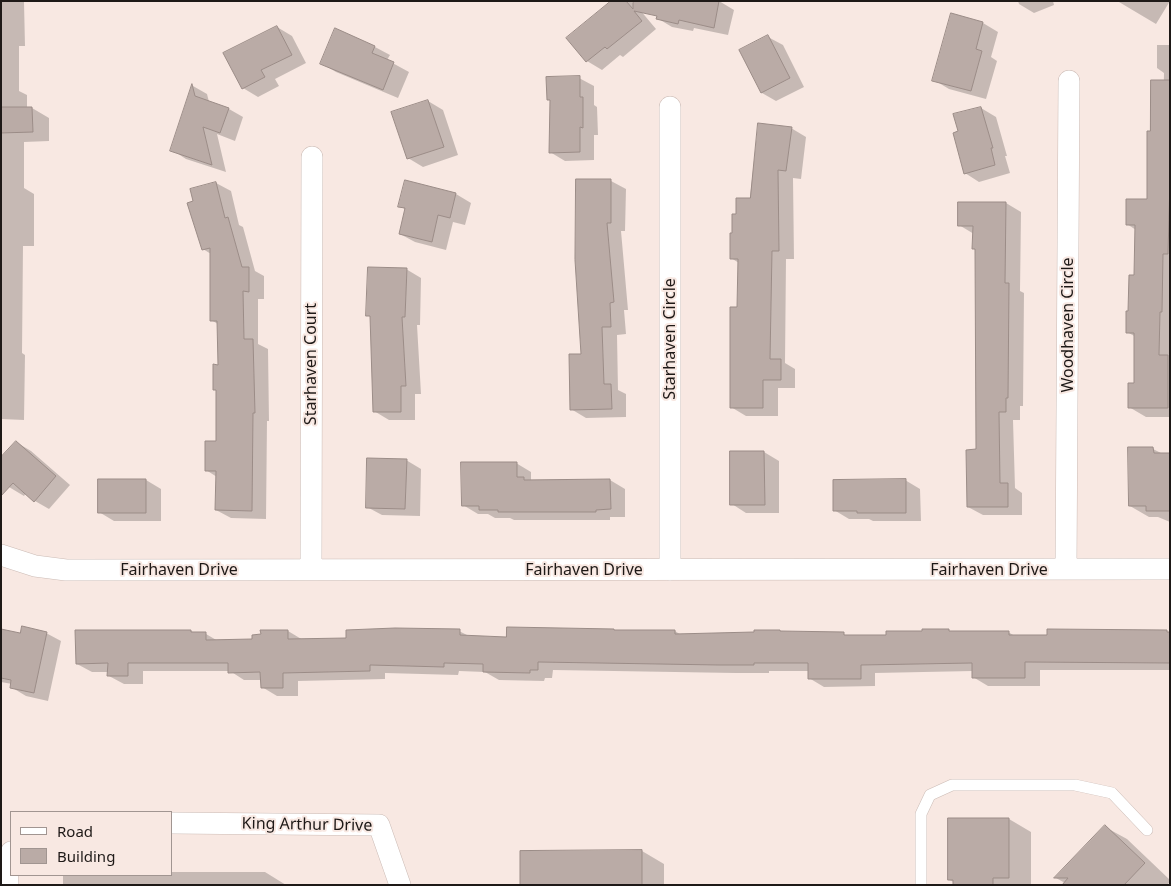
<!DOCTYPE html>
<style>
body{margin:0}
#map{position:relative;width:1171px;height:886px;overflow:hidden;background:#f8e8e2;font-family:"Noto Sans",sans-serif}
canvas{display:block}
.frame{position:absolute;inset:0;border:2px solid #1e1917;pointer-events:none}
.legend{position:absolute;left:10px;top:811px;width:162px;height:65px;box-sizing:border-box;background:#f8e8e2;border:1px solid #a19591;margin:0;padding:6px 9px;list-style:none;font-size:15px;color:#1e1917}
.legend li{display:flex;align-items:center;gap:10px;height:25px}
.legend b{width:25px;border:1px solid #a19591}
</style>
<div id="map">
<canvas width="1171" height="886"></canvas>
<div class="frame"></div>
<ul class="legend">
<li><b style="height:6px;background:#fff"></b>Road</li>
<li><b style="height:14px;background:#baaba6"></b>Building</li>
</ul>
</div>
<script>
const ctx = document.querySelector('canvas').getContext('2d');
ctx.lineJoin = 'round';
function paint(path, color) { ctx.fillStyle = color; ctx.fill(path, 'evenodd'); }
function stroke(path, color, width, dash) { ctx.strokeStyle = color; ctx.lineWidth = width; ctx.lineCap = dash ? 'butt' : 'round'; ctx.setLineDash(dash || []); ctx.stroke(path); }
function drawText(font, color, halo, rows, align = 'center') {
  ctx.font = font + ' "Noto Sans",sans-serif'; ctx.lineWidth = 4; ctx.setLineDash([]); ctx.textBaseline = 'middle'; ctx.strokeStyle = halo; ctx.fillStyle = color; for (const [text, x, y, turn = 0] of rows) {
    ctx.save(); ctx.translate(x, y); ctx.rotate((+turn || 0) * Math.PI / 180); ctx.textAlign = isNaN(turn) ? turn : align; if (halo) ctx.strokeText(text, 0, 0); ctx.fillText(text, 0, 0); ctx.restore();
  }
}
paint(new Path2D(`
 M1,1L24,2L25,46H19V91L27,95V108H32L49,118V141L24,142V188L34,194V246H23L22,353L25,355L24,420L1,419Z
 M613,1H630L635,4L656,29L623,57L620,55L602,70L587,61Z
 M661,1H719L734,10L728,35L694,28L693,31L672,27L657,18Z
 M1018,1H1053L1054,5L1034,13L1019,4Z
 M1119,1H1170L1156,24L1119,2Z
 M952,15L983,23L998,32L991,57L997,61L986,99L949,89L934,80Z
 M277,27L292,36L306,63L275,79L279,86L258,97L243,88Z
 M335,30L375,47L390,55L387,60L409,72L398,98L336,72L321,63Z
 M768,37L783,45L804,87L776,101L762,93Z
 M1157,45H1170V417H1146L1129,407L1135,384L1136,337L1127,332L1136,276V230L1127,224L1148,200L1151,132L1163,119L1164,73L1157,68Z
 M579,78L594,86V105L597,107L598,135H594V160L565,161L550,152L552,101L548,99Z
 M193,86L207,94L209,102L229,109L243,117L235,141L217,134L226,172L186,159L172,150Z
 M428,101L443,110L458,155L423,167L408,158Z
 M981,108L996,117L1007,156H1005L1010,173L979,182L965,173L959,132Z
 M791,128L806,137L801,179L793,178L794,259H786L785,363L795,369V388H778V416H746L731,407L738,309L739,263L731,258L733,234L737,215L751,199Z
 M611,181L626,189L625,231H621L628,310H624L626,334L617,335L618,390L626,394V417L586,418L571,409L582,355Z
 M406,182L456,194L471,203L465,225L453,222L446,250L415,242L400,234L406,210L400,206Z
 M216,183L231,191L239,225L243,227L255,271L264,276V299H258V344L268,349L269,421H267L266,519L231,518L216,510L217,477L206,470L218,443V324L211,320V254L203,249L194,202Z
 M1006,203L1021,212L1020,291L1024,293L1023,406H1020V420H1013L1015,488L1022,493V515H983L968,507L978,451L976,250L974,249V234L959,225Z
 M406,269L421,278L420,325H417L421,394H415V420H389L374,411L372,317L368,315Z
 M16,442L31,451L70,485L49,509L35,501L26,493L24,496L9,487Z
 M1153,449L1163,454H1170V522L1158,517H1149L1130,506Z
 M731,452H764L779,461V513H746L732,504Z
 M406,460L421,469L420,516L382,515L367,507Z
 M516,463L531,472V481L610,480L625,489V517H610V520H514L510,518H495L488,514H478L463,505Z
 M99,480H146L161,489V521H114L99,512Z
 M905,480L920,489L921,521H873L869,519H849L834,510Z
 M948,630L952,632H1008L1015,636L1166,631L1170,633V670H1040V686H988L973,677V671L875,673V686L824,687L809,678V671H769V673H735L553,670L552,678H545L544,681L499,680L485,672L459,671L458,675L385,673V679L298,681V696H277L262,687V680H244L230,671H143V684H124L109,676V672H92L77,664L191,631L195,633L206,634L218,641L253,640L288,631L303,640L347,639L459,631L471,637L508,638L675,631L681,635L843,634L849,637H887Z
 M1,631L21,635L46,633L61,641L48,701L26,696L11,687L12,684L1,682Z
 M1009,819L1031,832V885H954V882L949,880Z
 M1105,827L1127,839L1170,880V882L1167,885H1063L1065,883L1056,878Z
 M642,851L664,864V885H521V852Z
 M171,872H265L286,885H63V875H171Z`), '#0003');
const building = new Path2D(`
 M611,1H626L633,9V1H719L714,28L679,20L678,24L656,19L657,16L634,11L642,21L607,49L605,47L586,62L566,38Z
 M951,13L983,22L976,49L982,51L971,91L932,81Z
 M277,26L292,55L261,70L265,77L242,89L223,53Z
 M335,28L375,46L372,53L394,62L383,90L320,64Z
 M768,35L790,78L761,93L739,50Z
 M580,76V97H583V128L580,127V152L549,153L550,100H547L546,77Z
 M1151,80H1170V180L1168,254H1163L1162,312H1160L1159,355H1168V408H1128V383H1134V333H1126V311H1128L1129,275H1134L1135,225H1126V199H1147V131H1150Z
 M192,84L195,96L229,108L220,133L203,127L212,165L170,151Z
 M428,100L444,147L407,159L391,112Z
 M1,107H32L33,132L1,133Z
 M981,107L993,148H991L995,165L964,174L953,133L958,131L953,114Z
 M758,123L792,127L786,171L778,170L779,251H772L770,359H781V380H763V408H730V307H737L738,259H730V233H732V214H736V198H750Z
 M576,179H611V223H607L614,302L610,303L611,327H602L604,384H611L612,409L570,410L569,354H581L575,260Z
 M405,180L456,193L450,218L438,215L432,242L399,234L405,208L398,207Z
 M216,182L225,218L228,217L242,267H249V292L243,291L244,339H253L255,413H253L252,511L215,510L216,471H205V441H216V390H213V364L218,365L217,321H210V248L202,250L187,203L193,201L190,189Z
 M958,202H1006L1005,283H1009L1008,398H1006V412H999L1000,483H1008V507H967L966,450L976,449L975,249H972L973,226H958Z
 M368,267L407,268L405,317H402L406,386H401V412H373L370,316H366Z
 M16,441L56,476L34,502L13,483L1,496V457Z
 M1128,447H1153L1154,453H1170V511H1146V506H1129Z
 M730,451H764L765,505H730Z
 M367,458L407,459L405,509L366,508Z
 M461,462H517V477H524V480L610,479L611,509L596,510V512H498V510H479V506H462Z
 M98,479H146V513H98Z
 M906,479V513H857V511H833V480Z
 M22,626L47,632L34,693L10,688L11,680L1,678V629L20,633Z
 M507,627L614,629V630H675V634L754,632V630H780V631L844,632V635H886V631H922V629H949V631H1009V635H1047V629L1167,630V632H1170V663L1025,662V678H972V663L861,665V679H808V663H754V665H719L538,662V670H530V673L483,672V664L444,663V667L370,665V671L283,673V688H261L260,672L228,673V663H128V676H107L108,663L76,664L75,630H191V632H206V640L252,639V635L261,634L260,630H288V639L346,638V630L395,628L460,629V635L506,637Z
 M948,818H1009V878H993V885H953V880H948Z
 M1105,825L1145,863L1124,885H1062L1068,878H1054Z
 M642,850V885H520V851Z`);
paint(building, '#baaba6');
stroke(building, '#9b8c87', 1);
const service = new Path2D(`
 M921,885V814L930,795L952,785H1075L1112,793L1147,830`);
const minor = new Path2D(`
 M1,555L35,566L66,570L1170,569
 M1066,569L1069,81
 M311,570L312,157
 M670,570V107
 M171,823L379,825L400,885
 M8,885L7,865L11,852`);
stroke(service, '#cbbbb5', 12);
stroke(minor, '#cbbbb5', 22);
stroke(service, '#fff', 11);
stroke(minor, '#fff', 21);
drawText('16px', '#1e1917', '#f8e8e2', [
 ["Woodhaven Circle",1068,325,-90],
 ["Starhaven Circle",670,339,-90],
 ["Starhaven Court",311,364,-90],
 ["Fairhaven Drive",179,570],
 ["Fairhaven Drive",584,570],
 ["Fairhaven Drive",989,570],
 ["King Arthur Drive",307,825,1]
]);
</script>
